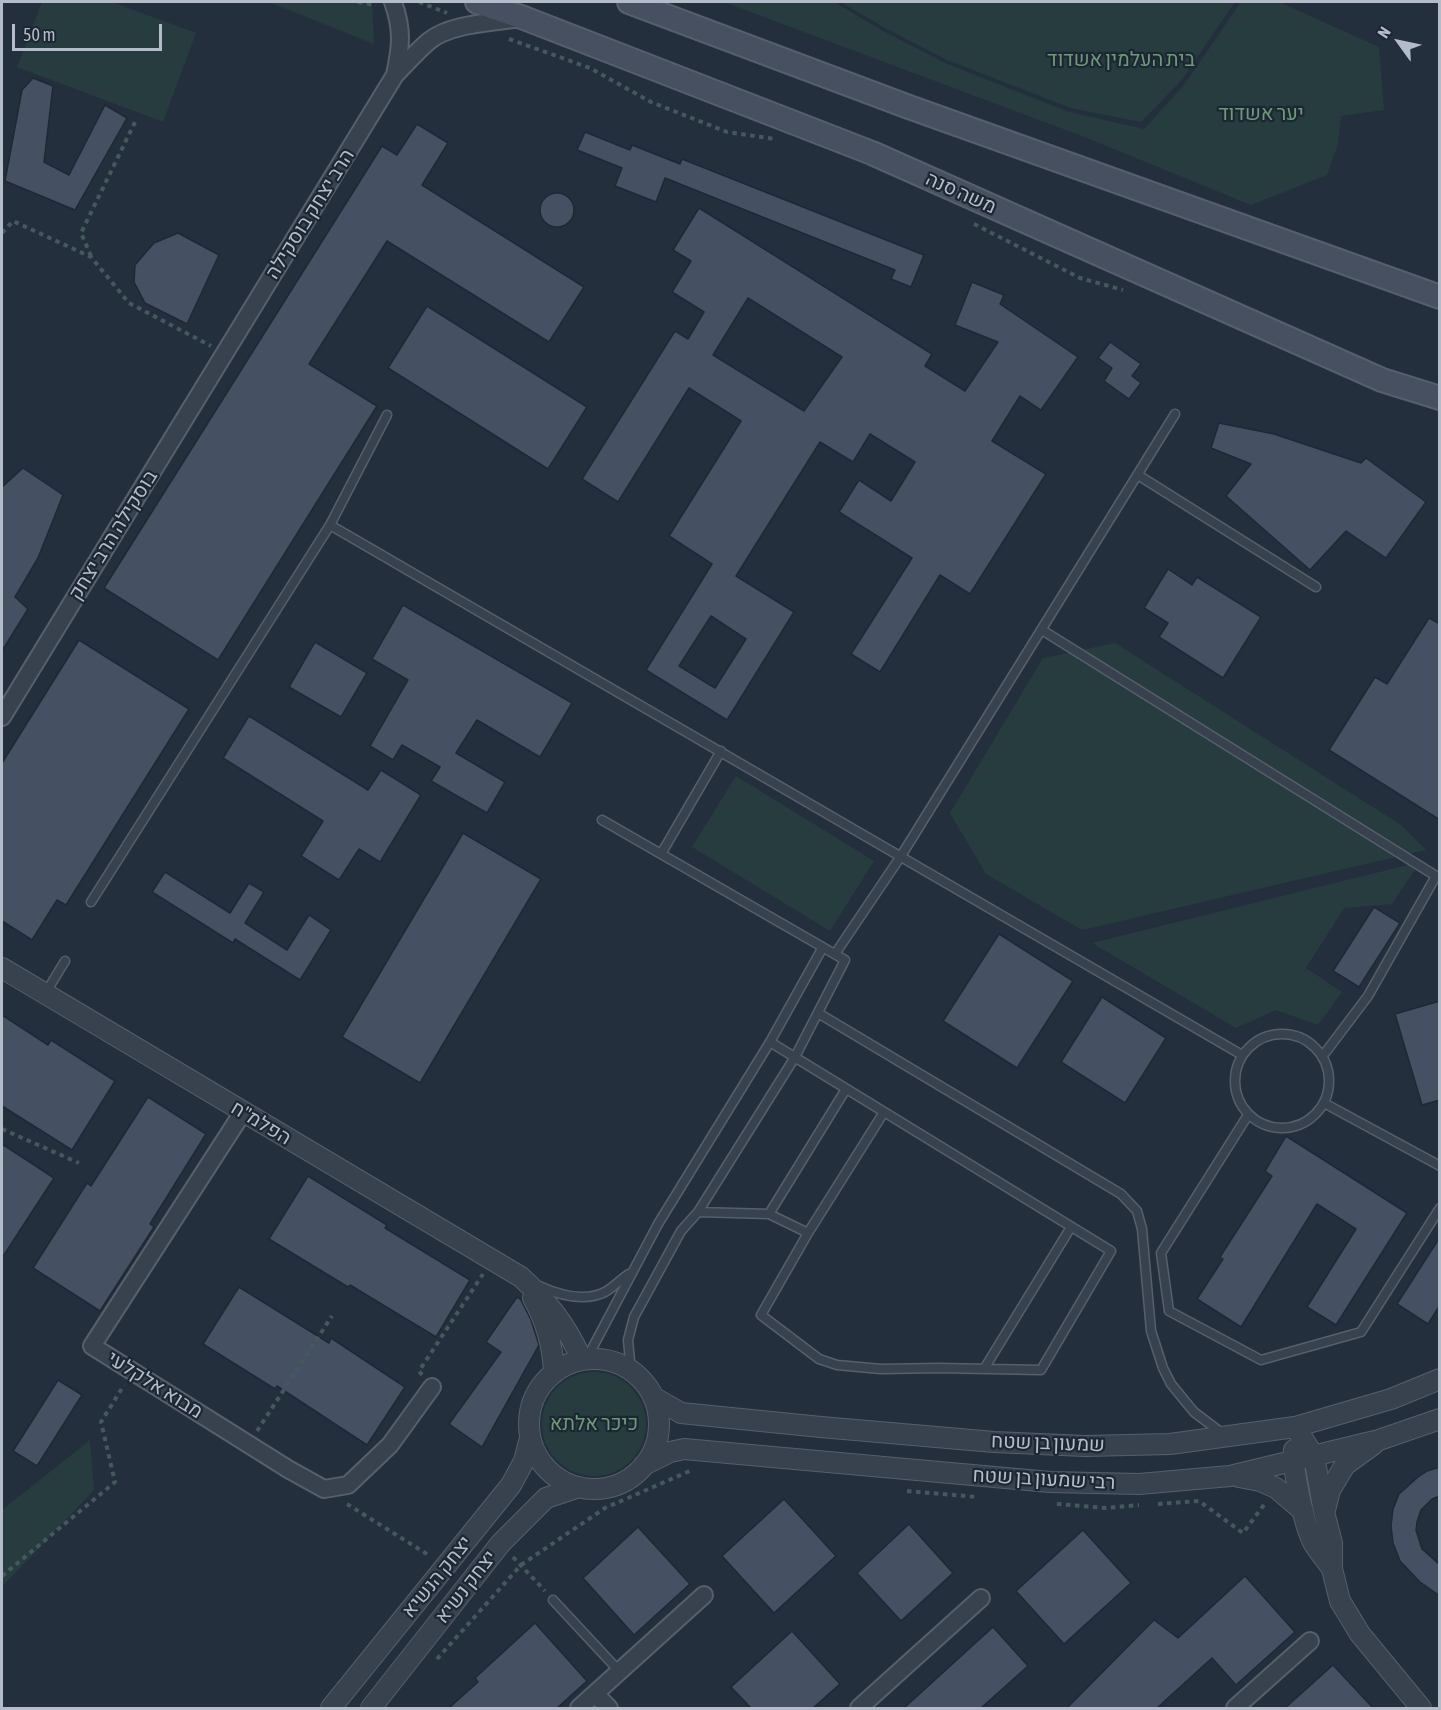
<!DOCTYPE html>
<meta charset="utf-8">
<style>
body{margin:0}
#map{position:relative;width:1441px;height:1710px;overflow:hidden;background:#242f3e;font-family:"Asap Condensed",sans-serif}
canvas{display:block}
.frame{position:absolute;inset:0;border:3px solid #b4bcc9;pointer-events:none}
.north{position:absolute;left:1369px;top:12px;width:60px;height:60px;-webkit-text-stroke:4px #1d2633;paint-order:stroke;rotate:303deg;font-size:16px;font-weight:700;line-height:24px;text-align:center;color:#b4bcc9}
.north::after{content:'';display:block;margin:auto;width:21px;height:27px;background:#b4bcc9;clip-path:polygon(50% 0,100% 100%,50% 72%,0 100%)}
.scale{position:absolute;left:12px;top:24px;width:150px;height:27px;box-sizing:border-box;border:3px solid #b4bcc9;border-top:0;padding-left:8px;font-size:18px;line-height:21px;white-space:nowrap;color:#b4bcc9;-webkit-text-stroke:4px #1d2633;paint-order:stroke}
</style>
<div id="map">
<canvas width="1441" height="1710"></canvas>
<div class="frame"></div>
<div class="north">N</div>
<div class="scale">50 m</div>
</div>
<script>
const ctx = document.querySelector('canvas').getContext('2d');
ctx.lineJoin = 'round';
function paint(path, color) { ctx.fillStyle = color; ctx.fill(path, 'evenodd'); }
function stroke(path, color, width, dash) { ctx.strokeStyle = color; ctx.lineWidth = width; ctx.lineCap = dash ? 'butt' : 'round'; ctx.setLineDash(dash || []); ctx.stroke(path); }
function drawText(font, color, halo, rows, align = 'center') {
  ctx.font = font + ' "Asap Condensed",Heebo,sans-serif'; ctx.lineWidth = 4.5; ctx.setLineDash([]); ctx.textBaseline = 'middle'; ctx.strokeStyle = halo; ctx.fillStyle = color; for (const [text, x, y, turn = 0] of rows) {
    ctx.save(); ctx.translate(x, y); ctx.rotate((+turn || 0) * Math.PI / 180); ctx.textAlign = isNaN(turn) ? turn : align; if (halo) ctx.strokeText(text, 0, 0); ctx.fillText(text, 0, 0); ctx.restore();
  }
}
paint(new Path2D(`
 M42,2H112L196,33L163,122L17,67Z
 M269,2H372L374,44Z
 M724,2H834L885,32L945,63L1069,112L1144,129L1184,85L1241,2H1279L1379,47L1384,110L1341,116L1338,144L1327,175L1251,205L1082,136Z
 M840,2H1235L1180,82L1141,122L1071,108L947,60L887,29Z
 M1115,643L1401,825L1426,850L1082,930L986,874L950,813L1043,658Z
 M736,776L874,861L830,931L692,847Z
 M1420,862L1392,904L1344,908L1306,968L1342,992L1318,1025L1276,1010L1236,1028L1092,943Z
 M542 1424a52 52 0 1 1 104 0a52 52 0 1 1-104 0Z
 M90,1440L94,1490L2,1587V1510Z`), '#263c3f');
const building = new Path2D(`
 M33,78L53,86L44,162L69,175L105,105L127,118L75,210L5,181L22,90Z
 M417,124L448,143L422,185L584,287L549,342L387,241L309,364L377,406L218,660L104,588L382,146L397,155Z
 M585,132L630,150L632,145L680,164L682,159L924,255L911,287L891,279L895,270L665,178L656,202L615,186L622,168L577,150Z
 M540 210a17 17 0 1 1 34 0a17 17 0 1 1-34 0Z
 M699,208L932,354L925,366L965,391L998,342L955,325L972,282L1004,295L1000,304L1078,357L1041,410L1020,396L992,441L1046,474L970,594L940,575L880,672L851,654L912,558L839,512L859,480L891,501L915,462L870,434L853,462L820,442L736,576L794,612L727,720L646,670L712,564L669,536L741,421L689,388L618,502L582,479L675,331L688,339L704,312L672,292L691,261L673,250ZM748,298L842,357L804,411L713,355ZM711,616L746,639L715,688L679,666Z
 M178,233L219,255L187,324L145,303L134,282L135,265L154,243Z
 M427,306L587,407L548,469L388,368Z
 M1110,342L1141,364L1132,376L1141,383L1129,399L1104,381L1112,368L1098,358Z
 M1219,423L1274,434L1361,463L1366,458L1426,502L1386,558L1346,531L1310,570L1226,496L1251,464L1211,448Z
 M23,468L63,495L38,558L15,597L28,609L2,651V487Z
 M1168,569L1192,585L1197,577L1261,617L1223,678L1159,637L1168,623L1144,608Z
 M403,605L572,703L540,757L477,720L456,753L505,782L487,813L431,781L440,767L402,745L393,760L370,746L408,680L372,659Z
 M1429,618L1440,624V820L1329,750L1375,677L1387,684Z
 M79,640L189,709L66,905L57,900L32,940L2,921V763Z
 M315,642L367,673L341,717L289,687Z
 M249,716L368,790L381,770L421,795L380,862L359,849L339,880L301,856L323,821L223,758Z
 M463,833L541,879L420,1083L342,1037Z
 M165,872L230,913L249,883L264,892L245,923L287,950L309,915L331,930L300,980L235,939L233,943L152,892Z
 M1374,907L1400,923L1359,987L1333,971Z
 M999,934L1073,981L1017,1068L943,1021Z
 M1102,997L1166,1038L1125,1103L1061,1062Z
 M1440,1001V1100L1422,1105L1395,1014Z
 M2,1015L48,1045L51,1040L115,1081L72,1150L2,1106Z
 M148,1097L206,1134L150,1224L154,1227L100,1311L33,1268L87,1183L91,1186Z
 M1286,1136L1407,1213L1336,1325L1307,1307L1356,1229L1317,1204L1241,1327L1197,1299L1223,1259L1220,1257L1272,1176L1265,1171Z
 M2,1144L54,1178L2,1258Z
 M308,1176L387,1225L385,1228L470,1280L436,1337L350,1285L348,1287L269,1239Z
 M1440,1237V1305L1428,1324L1397,1304Z
 M239,1287L329,1343L331,1338L405,1387L367,1445L277,1386L275,1389L203,1344Z
 M517,1297L521,1300L531,1320L539,1345L482,1447L449,1424L501,1352L486,1342Z
 M58,1380L82,1395L37,1466L13,1451Z
 M1440,1467V1496L1432,1499L1421,1510L1417,1522L1416,1530L1422,1549L1440,1565V1596L1420,1582L1400,1561L1393,1543L1391,1526L1393,1509L1399,1494L1418,1477L1427,1471Z
 M784,1499L836,1556L774,1613L722,1556Z
 M909,1524L953,1573L901,1621L857,1573Z
 M638,1527L690,1584L634,1635L583,1578Z
 M1083,1530L1131,1583L1064,1644L1016,1591Z
 M1245,1576L1295,1632L1236,1685L1212,1658L1157,1708H1067L1154,1620L1178,1638Z
 M535,1623L587,1681L557,1708H449L478,1682L475,1678Z
 M993,1627L1028,1666L981,1708H904Z
 M792,1631L840,1684L813,1708H751L731,1687Z
 M1333,1665L1373,1708H1285Z`);
paint(building, '#455162');
stroke(building, '#1f2835', 1.5);
const service = new Path2D(`
 M1138,475L1316,587
 M330,525L1242,1055
 M1042,630L1436,876
 M602,820L845,960L795,1057L698,1212L681,1231L634,1317L628,1340L631,1371
 M661,854L721,751
 M91,902L330,525L387,415
 M835,954L901,856L1175,414
 M45,994L65,961
 M818,1013L1121,1194L1137,1211L1142,1229L1151,1331L1163,1368L1171,1384L1194,1412L1223,1434
 M1235 1081a47 47 0 1 1 94 0a47 47 0 1 1-94 0Z
 M770,1042L1111,1251L1041,1370L938,1368L881,1369L837,1365L819,1359L761,1315L808,1233
 M1322,1057L1368,996L1436,876H1439
 M1324,1103L1440,1166
 M1248,1115L1161,1253L1169,1311L1261,1360L1361,1332L1440,1208
 M698,1212L769,1214L808,1233L884,1112
 M769,1214L846,1089
 M539,1286C559,1295 585,1302 605,1292C614,1287 621,1279 629,1274
 M586,1360L658,1224L770,1042L823,947
 M984,1369L1071,1227
 M553,1600L620,1672`);
const minor = new Path2D(`
 M393,2C403,30 401,46 395,75
 M2,717L395,75C406,64 417,51 429,41C451,23 493,23 520,18
 M243,1112L92,1346L288,1469L324,1489L348,1485L390,1445L432,1387
 M595,1694L609,1708
 M579,1708L704,1595
 M859,1708L981,1598
 M1235,1708L1310,1641`);
const tertiary = new Path2D(`
 M2,968L521,1277C549,1303 566,1325 582,1360
 M533,1298C546,1321 553,1345 554,1373
 M529 1424a65 65 0 1 1 130 0a65 65 0 1 1-130 0Z
 M653,1397L681,1413L821,1427L994,1442L1085,1446L1170,1444L1295,1427L1391,1399L1440,1379
 M1295,1427L1314,1456L1324,1512L1332,1543V1569L1340,1601L1360,1634L1421,1708
 M1294,1450C1292,1469 1304,1525 1313,1542C1318,1551 1326,1560 1332,1569
 M644,1465L670,1452L684,1449L1050,1482L1139,1484L1230,1476L1379,1440L1440,1419
 M1239,1477L1260,1481L1276,1488L1303,1511
 M1325,1510L1330,1490L1345,1465L1374,1444
 M331,1708L511,1485L524,1461L530,1438
 M371,1708L501,1543L546,1498L579,1487`);
const secondary = new Path2D(`
 M477,2L524,18L872,153L1382,380L1440,398
 M629,2L909,107L1440,297`);
stroke(service, '#565f6c', 11);
stroke(minor, '#565f6c', 20);
stroke(tertiary, '#565f6c', 22);
stroke(secondary, '#565f6c', 26);
stroke(new Path2D(`
 M358,2L376,5
 M419,2L447,13
 M509,39L590,68L651,102L727,132L775,139
 M974,224L1080,278L1123,290
 M2,233L13,221L91,257L129,303L211,346
 M91,256L81,233L136,120
 M2,1129L79,1163
 M422,1375L419,1371L483,1274
 M257,1431L332,1316
 M907,1491L977,1497
 M347,1504L430,1556
 M1057,1504L1106,1508L1139,1505
 M1158,1504L1199,1501L1243,1533L1266,1502
 M513,1557L545,1591
 M2,1576L115,1482L101,1422L124,1385
 M437,1659L521,1565L605,1508L692,1470`), '#44595c', 4, [4.5, 4.5]);
stroke(service, '#38414e', 8);
stroke(minor, '#38414e', 16);
stroke(tertiary, '#38414e', 20);
stroke(secondary, '#465061', 22);
drawText('20px', '#6b9a76', '#1d2633', [
 ["בית העלמין אשדוד",1121,60],
 ["יער אשדוד",1261,114],
 ["כיכר אלתא",594,1424]
]);
drawText('20px', '#b4bcc9', '#1d2633', [
 ["משה סנה",961,193,24],
 ["הרב יצחק בוסקילה",310,214,-58],
 ["בוסקילה הרב יצחק",113,535,-58],
 ["הפלמ\"ח",261,1123,31],
 ["מבוא אלקלעי",155,1385,32],
 ["שמעון בן שטח",1048,1443,2],
 ["רבי שמעון בן שטח",1044,1479,3],
 ["יצחק הנשיא",437,1577,-51],
 ["יצחק נשיא",466,1587,-52]
]);
</script>
